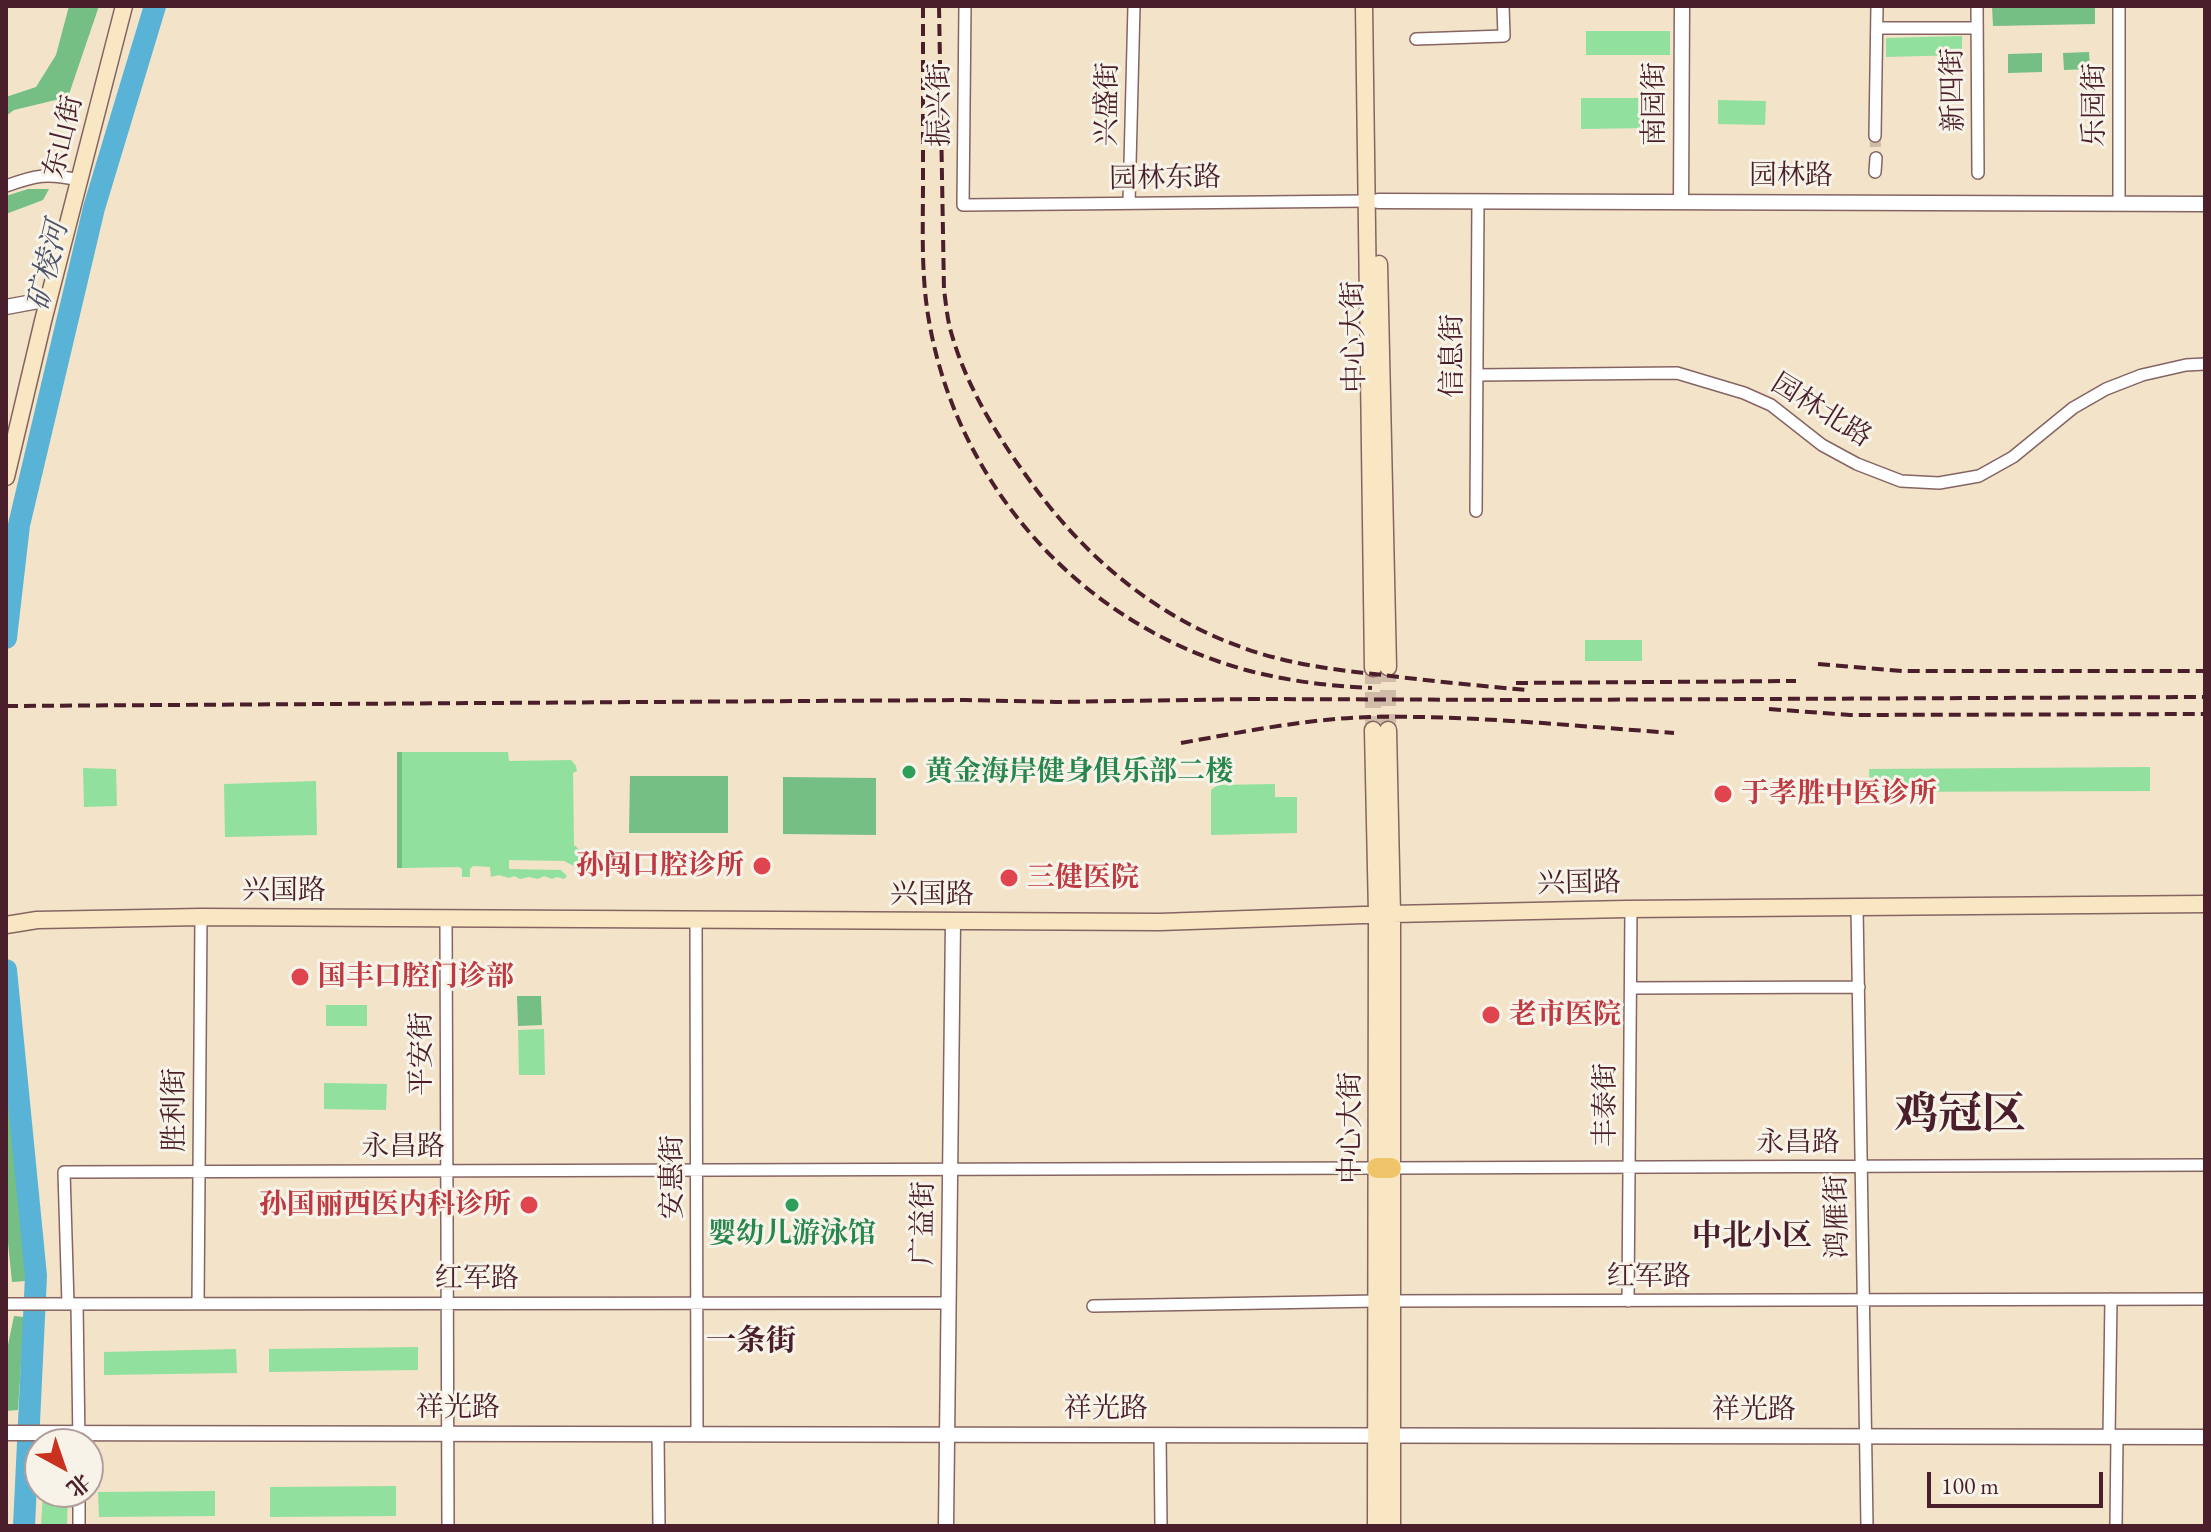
<!DOCTYPE html>
<meta charset="utf-8">
<style>
body{margin:0}
#map{position:relative;width:2211px;height:1532px;overflow:hidden;background:#f2e3c9;font-family:"EB Garamond","Noto Serif SC",serif}
canvas{display:block}
.frame{position:absolute;inset:0;border:8px solid #4a1f2b;pointer-events:none}
.north{position:absolute;left:24px;top:1428px;width:80px;height:80px;box-sizing:border-box;background:#f7f3e8;border:2px solid #b29e9c;border-radius:50%;rotate:140deg;font-size:22px;font-weight:700;line-height:32px;text-align:center;color:#4a1f2b}
.north::after{content:'';display:block;margin:auto;width:28px;height:36px;background:#c8321e;clip-path:polygon(50% 0,100% 100%,50% 72%,0 100%)}
.scale{position:absolute;left:1927px;top:1472px;width:176px;height:36px;box-sizing:border-box;border:4px solid #4a1f2b;border-top:0;padding-left:10px;font-size:24px;line-height:28px;white-space:nowrap;color:#4a1f2b;-webkit-text-stroke:6px #f7f3e8;paint-order:stroke}
</style>
<div id="map">
<canvas width="2211" height="1532"></canvas>
<div class="frame"></div>
<div class="north">北</div>
<div class="scale">100 m</div>
</div>
<script>
const ctx = document.querySelector('canvas').getContext('2d');
ctx.lineJoin = 'round';
function paint(path, color) { ctx.fillStyle = color; ctx.fill(path, 'evenodd'); }
function stroke(path, color, width, dash) { ctx.strokeStyle = color; ctx.lineWidth = width; ctx.lineCap = dash ? 'butt' : 'round'; ctx.setLineDash(dash || []); ctx.stroke(path); }
function drawText(font, color, halo, rows, align = 'center') {
  ctx.font = font + ' "EB Garamond","Noto Serif SC",serif'; ctx.lineWidth = 6; ctx.setLineDash([]); ctx.textBaseline = 'middle'; ctx.strokeStyle = halo; ctx.fillStyle = color; for (const [text, x, y, turn = 0] of rows) {
    ctx.save(); ctx.translate(x, y); ctx.rotate((+turn || 0) * Math.PI / 180); ctx.textAlign = isNaN(turn) ? turn : align; if (halo) ctx.strokeText(text, 0, 0); ctx.fillText(text, 0, 0); ctx.restore();
  }
}
paint(new Path2D(`
 M1586,31H1670V55H1586Z
 M1962,36V55L1886,57V38Z
 M1581,98H1650L1649,128L1581,129Z
 M1718,100L1766,101L1765,125L1718,124Z
 M1585,640H1642V661H1585Z
 M402,752H508L509,761L571,760L576,766L577,771L573,773L574,845L581,851L579,862L574,866L564,861L509,860V869L561,870L567,876L564,879L557,877L552,879L544,876L538,879L529,877L520,879L514,876L509,878L499,875L491,877L490,867L473,866L470,869V877H462V869L459,867L402,868Z
 M2150,767V791L1870,792L1869,769Z
 M83,768L116,769L117,806L84,807Z
 M316,781L317,835L225,837L224,784Z
 M1275,784V797H1297V833L1211,835V790L1218,785Z
 M326,1005H367V1026H326Z
 M544,1029L545,1075H519L518,1030Z
 M324,1083L387,1084L386,1110L324,1109Z
 M418,1347V1370L269,1372V1349Z
 M236,1349L237,1373L104,1375V1352Z
 M396,1486V1516L270,1517V1487Z
 M215,1491V1516L99,1517L98,1492Z
 M43,1492H68L67,1526H41Z`), '#92e09d');
paint(new Path2D(`
 M69,6H99L68,97L14,110L6,116V97L36,87L56,55Z
 M1992,6H2095V24L1993,26Z
 M2089,52L2090,69L2064,70L2063,53Z
 M2042,53V72L2008,73V54Z
 M28,189H49L43,200L6,214V196Z
 M397,752H402V868H397Z
 M630,776H728V833H629Z
 M783,777L876,778V835L783,834Z
 M517,996H541L542,1025L518,1026Z
 M6,1068L27,1281L12,1282L6,1223Z
 M14,1316L24,1317L18,1410L6,1411V1355Z`), '#75be84');
stroke(new Path2D(`
 M6,638L19,525L94,208L155,6
 M6,970L36,1276L24,1526`), '#59b3d6', 22);
stroke(new Path2D(`
 M1875,136L1876,158`), '#d0bca9', 11, [11, 5.5]);
stroke(new Path2D(`
 M1373,668V730
 M1388,730V667`), '#d0bca9', 16, [16, 8]);
const minor = new Path2D(`
 M965,6L963,205L1367,201
 M1977,6L1978,173
 M1877,28H1977
 M1416,39L1504,36L1503,6
 M1875,136L1877,6
 M1875,172L1876,158
 M6,186C36,175 47,173 79,180
 M1129,203L1134,6
 M2119,204V6
 M1477,375L1677,373L1744,393L1771,405L1822,445L1857,464L1901,481L1939,483L1979,476L2013,457L2073,408L2106,389L2142,375L2186,365L2205,364
 M1476,511L1478,201
 M1857,907L1867,1526
 M446,918L448,1526
 M696,919L697,1434
 M1631,988L1859,987
 M1391,1168L2205,1165
 M1628,1301L1631,909
 M6,1304L949,1303
 M68,1304L64,1172L1377,1168
 M77,1304L79,1444
 M198,1304L201,917
 M1093,1306L1377,1301L2205,1299
 M658,1434L659,1526
 M1160,1435L1161,1526
 M2109,1437L2111,1299
 M79,1526V1492
 M2116,1526L2117,1437`);
const tertiary = new Path2D(`
 M1378,201L2205,204
 M1681,202L1682,6
 M6,307L49,299
 M6,1433L2205,1437
 M946,1526L953,921`);
const secondary = new Path2D(`
 M1364,6L1373,668
 M1379,264L1388,667
 M6,477L43,321L124,6
 M1373,730L1377,914L1376,1526
 M1388,730L1392,914V1526
 M6,925L37,920L201,917L1160,922L1392,914L1626,909L2205,904`);
const motorway = new Path2D(`
 M1377,1168H1391`);
stroke(minor, '#856462', 14);
stroke(tertiary, '#856462', 17);
stroke(secondary, '#856462', 19);
stroke(motorway, '#856462', 23);
stroke(minor, '#fff', 11);
stroke(tertiary, '#fff', 14);
stroke(secondary, '#f9e7c3', 16);
stroke(motorway, '#f0c469', 20);
stroke(new Path2D(`
 M923,6C923,65 923,123 923,182C923,226 921,271 928,315C955,484 1081,625 1246,670C1287,681 1329,686 1372,688
 M939,6L944,290C946,303 947,318 951,332C966,386 997,436 1030,481C1083,555 1154,616 1241,647C1287,664 1335,670 1383,675C1431,681 1480,686 1528,690
 M1818,664L1902,671H2205
 M1516,683L1796,681
 M6,706L966,700L1056,702L1253,699L1535,700L2205,697
 M1769,709L1850,715L2205,714
 M1181,743C1243,732 1305,719 1369,717C1470,715 1573,726 1674,733`), '#4a1f2b', 4, [12, 6]);
for (const [x, y, r, color] of [
 [909,772,8,"#2e9e5b"],
 [1723,794,10,"#e0444e"],
 [762,866,10,"#e0444e"],
 [1009,878,10,"#e0444e"],
 [300,977,10,"#e0444e"],
 [1491,1015,10,"#e0444e"],
 [529,1205,10,"#e0444e"],
 [792,1205,8,"#2e9e5b"]
]) { const dot = new Path2D(); dot.arc(x, y, r, 0, 2 * Math.PI); ctx.fillStyle = color; ctx.fill(dot); stroke(dot, '#f7f3e8', 3); }
drawText('28px', '#4a1f2b', '#f7f3e8', [
 ["新四街",1954,90,-91],
 ["兴盛街",1108,104,-89],
 ["南园街",1655,104,-90],
 ["振兴街",940,105,-90],
 ["乐园街",2095,105,-90],
 ["东山街",64,137,-76],
 ["园林路",1791,176],
 ["园林东路",1165,179,-1],
 ["中心大街",1355,337,-91],
 ["信息街",1453,356,-90],
 ["园林北路",1821,411,32],
 ["兴国路",1579,884,-1],
 ["兴国路",284,891],
 ["兴国路",932,895],
 ["平安街",422,1054,-90],
 ["丰泰街",1606,1105,-90],
 ["胜利街",175,1110,-90],
 ["中心大街",1351,1128,-90],
 ["永昌路",1798,1143],
 ["永昌路",403,1147],
 ["安惠街",673,1177,-90],
 ["鸿雁街",1838,1217,-91],
 ["广益街",924,1223,-89],
 ["红军路",1649,1277],
 ["红军路",477,1279],
 ["祥光路",458,1408],
 ["祥光路",1106,1409],
 ["祥光路",1754,1410]
]);
drawText('bold 28px', '#27864d', '#f7f3e8', [
 ["黄金海岸健身俱乐部二楼",925,772],
 ["婴幼儿游泳馆",792,1234,"center"]
], 'left');
drawText('bold 28px', '#be3a42', '#f7f3e8', [
 ["于孝胜中医诊所",1741,794],
 ["孙闯口腔诊所",744,866,"right"],
 ["三健医院",1027,878],
 ["国丰口腔门诊部",318,977],
 ["老市医院",1509,1015],
 ["孙国丽西医内科诊所",511,1205,"right"]
], 'left');
drawText('italic 30px', '#4f5367', '#f7f3e8', [
 ["矿棱河",49,266,-77]
]);
drawText('bold 30px', '#4a1f2b', '#f7f3e8', [
 ["中北小区",1752,1237],
 ["一条街",751,1342]
]);
drawText('bold 44px', '#4a1f2b', '#f7f3e8', [
 ["鸡冠区",1960,1116]
]);
</script>
